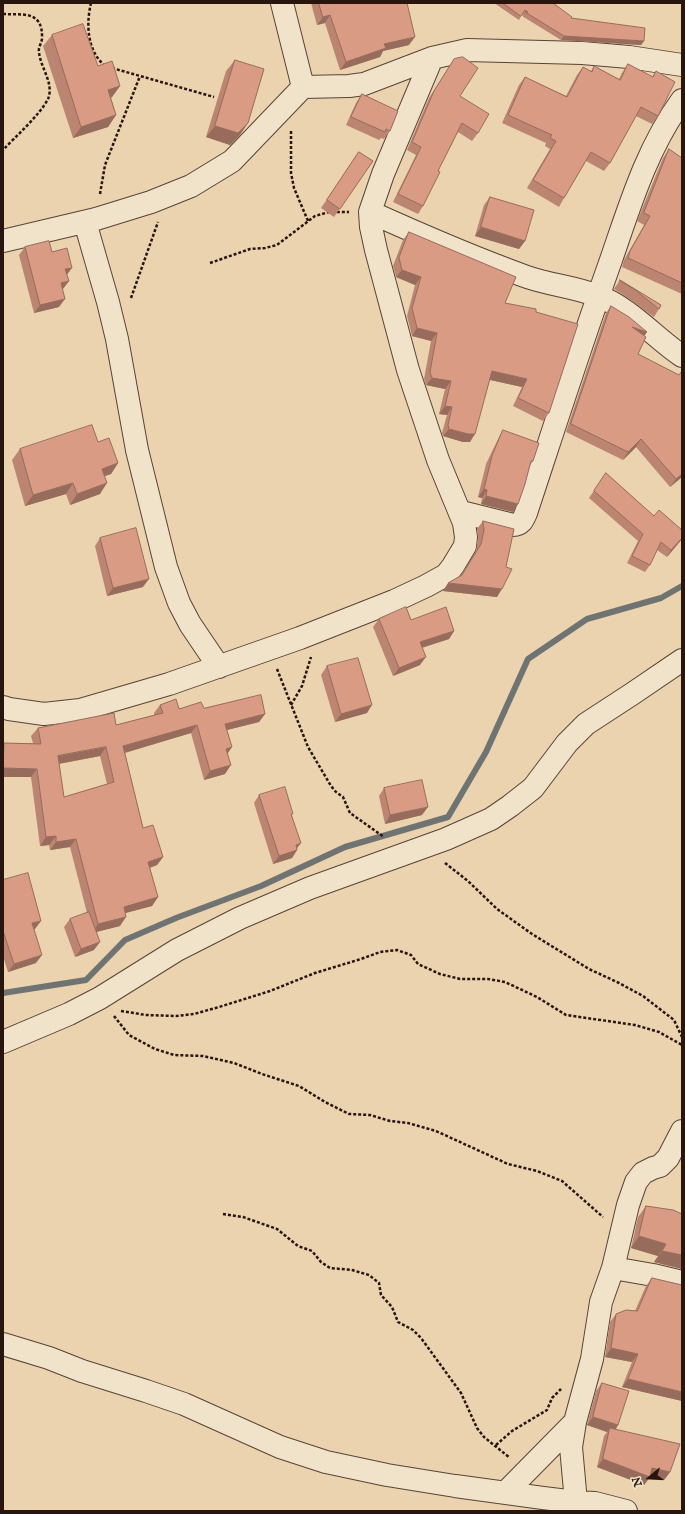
<!DOCTYPE html>
<style>
body{margin:0}
#map{position:relative;width:685px;height:1514px;overflow:hidden;background:#ead3ae;font-family:"IM FELL English",serif}
canvas{display:block}
.frame{position:absolute;inset:0;border:4px solid #28150e;pointer-events:none}
.north{position:absolute;left:629px;top:1458px;width:40px;height:40px;-webkit-text-stroke:3px #f1e2ca;paint-order:stroke;rotate:252deg;font-size:11px;font-weight:700;line-height:16px;text-align:center;color:#28150e}
.north::after{content:'';display:block;margin:auto;width:14px;height:18px;background:#28150e;clip-path:polygon(50% 0,100% 100%,50% 72%,0 100%)}
</style>
<div id="map">
<canvas width="685" height="1514"></canvas>
<div class="frame"></div>
<div class="north">N</div>
</div>
<script>
const ctx = document.querySelector('canvas').getContext('2d');
ctx.lineJoin = 'round';
function stroke(path, color, width, dash) { ctx.strokeStyle = color; ctx.lineWidth = width; ctx.lineCap = dash ? 'butt' : 'round'; ctx.setLineDash(dash || []); ctx.stroke(path); }
function paint(path, color) { ctx.fillStyle = color; ctx.fill(path, 'evenodd'); }
stroke(new Path2D(`
 M3,993L86,980L125,940L176,918L261,886L345,847L448,817L486,752L528,659L587,619L661,598L682,586`), '#6f7473', 6);
const minor = new Path2D(`
 M282,3L303,87
 M370,212C421,235 474,258 527,277C550,285 575,287 598,296C630,308 654,337 682,356
 M85,222L108,302L117,339L137,450L166,567L179,603L190,624L219,667
 M3,241L96,219L151,202L191,186L232,161L303,87L349,86L364,84L432,58L467,50L582,53L629,57L682,65
 M461,512L513,525C521,525 523,520 526,513C554,428 581,344 611,260C630,205 647,148 682,100
 M3,707L9,709L44,714L80,710L169,684L300,638L394,601L426,586L446,575L453,566L465,546L466,537L464,523L438,460L408,370L376,250L371,227L370,212L383,174L432,58
 M3,1042L69,1014L100,998L177,950L240,918L310,888L446,839L491,819L510,806L533,788L567,743L586,724L632,694L682,660
 M613,1268L653,1275L682,1282
 M3,1344L49,1358L82,1371L146,1391L184,1404L280,1447L326,1462L387,1475L455,1486L543,1498L576,1502L595,1503L626,1511
 M505,1493L575,1422
 M576,1502L571,1447L575,1422L592,1359L601,1302L613,1268L628,1205L636,1182L643,1173L653,1168L660,1166L668,1158L682,1131`);
stroke(minor, '#584436', 24);
stroke(new Path2D(`
 M91,3C86,24 87,50 104,65
 M3,14C22,15 43,10 42,38C42,43 38,47 39,52C40,63 47,74 49,84C50,89 50,95 48,99C39,116 16,136 3,150
 M112,68L214,97
 M291,131V173L294,188L308,221
 M100,194L105,165L140,76
 M210,263L250,249L265,248L277,245L315,216L329,212H349
 M131,298L158,222
 M277,669L308,747L331,786L336,792L343,797L350,813L384,837
 M291,705L302,686L311,657
 M445,863L468,881L497,909L532,934L589,969L619,983L643,996L674,1020L682,1037
 M121,1011L146,1015L176,1016L194,1014L219,1007L270,991L315,973L361,959L380,952L397,950L411,955L418,964L440,974L460,979H488L505,982L537,997L566,1015L635,1025L659,1032L682,1045
 M114,1016L129,1035L155,1049L174,1055L203,1056L234,1063L262,1074L299,1086L325,1102L349,1114L370,1115L390,1121L408,1123L436,1131L508,1164L537,1171L562,1181L603,1217
 M223,1214L243,1217L277,1229L298,1246L312,1251L321,1262L330,1268L352,1270L369,1275L379,1283L381,1295L392,1307L398,1322L413,1330L421,1338L461,1393L477,1428L484,1437L510,1458
 M496,1445L512,1431L547,1410L552,1398L561,1389`), '#28150e', 2.5, [3, 2]);
stroke(minor, '#f1e2ca', 22);
paint(new Path2D(`
 M311,3H407L409,45L383,51L380,57L340,70L325,23L317,25Z
 M494,3H553L571,18L644,41L641,45L561,40L522,16L523,15L522,14L519,20Z
 M52,35L120,86L112,97L111,98L116,115L108,127L73,138L43,46Z
 M454,59L460,96L478,133L472,141L458,132L438,171L423,206L418,214L393,202L416,155L407,150L429,98Z
 M235,60L240,135L230,145L206,137L226,71Z
 M628,64L652,77L656,71L658,116L652,124L636,116L610,163L604,171L586,161L564,198L559,207L527,188L550,149L545,146L546,143L502,123L519,85L525,77L566,96L577,75L583,67L591,71L594,66L619,79L622,73Z
 M362,94L390,131L384,139L381,138L379,140L346,125L356,103Z
 M669,149L682,158V294L622,267L624,260L644,225L637,221L663,158Z
 M359,152L373,161L334,217L321,208Z
 M490,197L525,241L519,249L475,236L484,205Z
 M409,232L505,303L536,312L549,413L543,421L513,406L522,387L490,380L470,442H463L443,436L442,433L447,415L439,414L445,389L426,385L424,379L431,341L412,336L407,316L415,285L396,277L393,266L403,240Z
 M25,247L52,252L67,275L69,281L62,289L59,307L34,313L19,255Z
 M620,280L661,305L659,309L654,317L628,298L614,289Z
 M611,306L644,336L638,354L679,375L682,371V477L670,487L636,447L623,460L566,432L606,313Z
 M503,430L533,461L530,465L518,504L513,512L481,504L482,498L478,497L486,464L498,439Z
 M98,442L118,463L111,474L105,476L100,494L70,505L66,494L25,506L12,460L20,449Z
 M606,473L654,516L682,539L667,557L657,550L650,565L645,572L627,563L638,541L589,498Z
 M483,521L506,567L497,597L443,591L461,575L476,552L478,538L477,529Z
 M100,538L143,587L107,596L95,546Z
 M379,619L411,620L454,631L449,639L422,648L420,665L393,676L373,627Z
 M327,666L367,713L335,722L321,675Z
 M160,705L179,709L204,708L265,714L259,722L227,730L228,754L225,774L204,780L191,733L125,753L143,828L163,857L157,865L150,868L158,897L152,906L125,913L120,926L96,932L94,950L75,957L64,927L70,919L87,913L70,847L50,850L49,845L40,846L31,777H3V744L4,743H33L31,736L38,728L116,725L154,715V713ZM100,756L107,784L64,797L59,764Z
 M384,788L422,815L385,824L379,796Z
 M259,795L292,816L297,850L292,858L273,864L254,803Z
 M3,880L35,929H34L36,963L8,972L3,956Z
 M646,1206L682,1214V1269L654,1262L658,1256L631,1248L638,1217Z
 M652,1278L682,1401L622,1387L632,1362L605,1357L610,1322L616,1314L635,1311L646,1286Z
 M602,1383L618,1425L616,1429L670,1472L664,1480L650,1477L644,1485L597,1467L604,1436L607,1432L587,1425L596,1391Z`), '#bb8572');
paint(new Path2D(`
 M330,15L325,23L317,25L323,17Z
 M564,36L644,41L641,45L561,40Z
 M415,37L409,45L383,51L380,57L340,70L346,62L384,44Z
 M120,86L112,97L100,101L108,90Z
 M116,115L108,127L73,138L81,127Z
 M248,123L240,135L230,145L206,137L215,126Z
 M481,227L525,241L519,249L475,236Z
 M72,268L66,276L65,269Z
 M402,270L421,277L415,285L396,277Z
 M69,281L63,289L55,291L61,283Z
 M65,299L59,307L34,313L40,305Z
 M632,327L647,332L642,340Z
 M417,328L437,333L431,341L412,336Z
 M492,371L527,379L522,387L486,379Z
 M432,378L451,381L445,389L426,385Z
 M445,406L452,407L447,415L439,414Z
 M449,429L475,434L470,442H463L443,436Z
 M641,439L636,447L623,460L628,452Z
 M118,463L111,474L95,479L102,469Z
 M682,474V477L670,487L676,479Z
 M73,483L66,494L25,506L33,495Z
 M107,483L100,494L70,505L77,494Z
 M484,489L487,490L482,498L478,497Z
 M486,496L518,504L513,512L481,504Z
 M682,538V539L667,557L671,550Z
 M149,579L143,587L107,596L113,588Z
 M448,583L502,589L497,597L443,591Z
 M454,631L449,639L414,650L420,642Z
 M426,657L420,665L393,676L399,668Z
 M372,705L367,713L335,722L341,714Z
 M265,714L259,722L219,732L225,724Z
 M197,725L191,733L117,755L123,746Z
 M106,747L100,756L52,765L58,756Z
 M232,747L226,756V749Z
 M231,765L225,774L204,780L210,771Z
 M3,768L37,769L31,777H3Z
 M428,807L422,815L385,824L390,815Z
 M56,836L49,845L40,846L46,837Z
 M76,839L70,847L50,850L56,842Z
 M301,843L295,851L297,850L292,858L273,864L279,856L296,845Z
 M163,857L157,865L142,870L148,862Z
 M158,897L152,906L118,915L124,907Z
 M126,917L120,926L92,933L98,924Z
 M41,921L35,929L26,931L32,923Z
 M100,942L94,950L75,957L81,949Z
 M42,955L36,963L8,972L14,964Z
 M639,1236L666,1244L658,1256L631,1248Z
 M662,1251L682,1255V1269L654,1262Z
 M611,1348L638,1354L632,1362L605,1357Z
 M628,1379L682,1392V1401L622,1387Z
 M593,1417L618,1425L613,1433L610,1428L607,1432L587,1425Z
 M603,1459L652,1468L670,1472L664,1480L647,1476L650,1477L644,1485L597,1467Z`), '#986c5c');
const building = new Path2D(`
 M319,3H407L415,37L384,44L386,48L346,62L330,15L323,17Z
 M503,3H553L572,17L571,18L645,28L644,41L564,36L525,12H528L525,10L521,16Z
 M83,24L98,66L112,61L120,86L108,90L116,115L81,127L52,35Z
 M463,57L478,68L460,96L489,114L478,133L462,123L438,171L440,172L423,206L398,194L421,147L412,142L434,91L454,59Z
 M235,60L264,69L248,123L238,133L215,126Z
 M628,64L653,77L656,71L675,82L658,116L641,107L610,163L591,152L564,198L533,180L556,141L550,138L552,135L508,115L525,77L567,97L583,67L592,72L594,66L620,80Z
 M362,94L398,111L390,131L386,129L385,132L351,117Z
 M669,149L682,158V283L628,258L630,251L650,216L644,213Z
 M359,152L373,161L340,209L327,200Z
 M490,197L534,210L525,241L481,227Z
 M409,232L516,277L505,303L536,309V312L578,324L549,413L518,398L527,379L492,371L475,434H468L449,429L448,425L452,407L445,406L451,381L432,378L430,372L437,333L417,328L412,308L421,277L402,270L399,258Z
 M49,241L52,252L67,248L72,268L65,269L69,281L61,283L65,299L40,305L25,247Z
 M620,280L661,305L659,309L634,289L620,281Z
 M611,306L629,317L647,332L632,327L646,337L638,354L679,375L682,371V474L676,479L641,439L628,452L571,424Z
 M92,425L98,442L109,438L118,463L102,469L107,483L77,494L73,483L33,495L20,449Z
 M503,430L539,443L533,461H531L525,484L518,504L486,496L487,490L484,489L492,456Z
 M606,473L654,516L659,510L682,530V538L671,550L661,542L650,565L632,556L643,534L594,491Z
 M483,521L514,529L506,567L512,569L502,589L448,583L462,575L481,544L484,530Z
 M136,528L149,579L113,588L100,538Z
 M406,607L411,620L446,607L454,631L420,642L426,657L399,668L379,619Z
 M358,658L372,705L341,714L327,666Z
 M261,695L265,714L225,724L232,747L226,749L231,765L210,771L197,725L123,746L143,828L153,825L163,857L148,862L158,897L124,907L126,917L98,924L76,839L56,842V836L46,837L37,769L3,768L4,743L41,744L38,728L114,713L116,725L163,713L160,705L176,699L179,709L201,702L204,708ZM106,747L114,782L64,797L58,756Z
 M422,780L428,807L390,815L384,788Z
 M285,787L293,814H291L301,843L296,845L297,850L279,856L259,795Z
 M28,873L41,921L32,923L42,955L14,964L3,931V880Z
 M89,912L100,942L81,949L70,919Z
 M646,1206L673,1210L682,1214V1255L662,1251L666,1244L639,1236Z
 M652,1278L682,1285V1392L628,1379L638,1354L611,1348L616,1314L626,1310L637,1311Z
 M602,1383L629,1391L618,1425L593,1417Z
 M610,1428L680,1444L670,1472L652,1468L650,1477L603,1459Z`);
paint(building, '#d99b84');
stroke(building, '#986c5c', 1);
</script>
